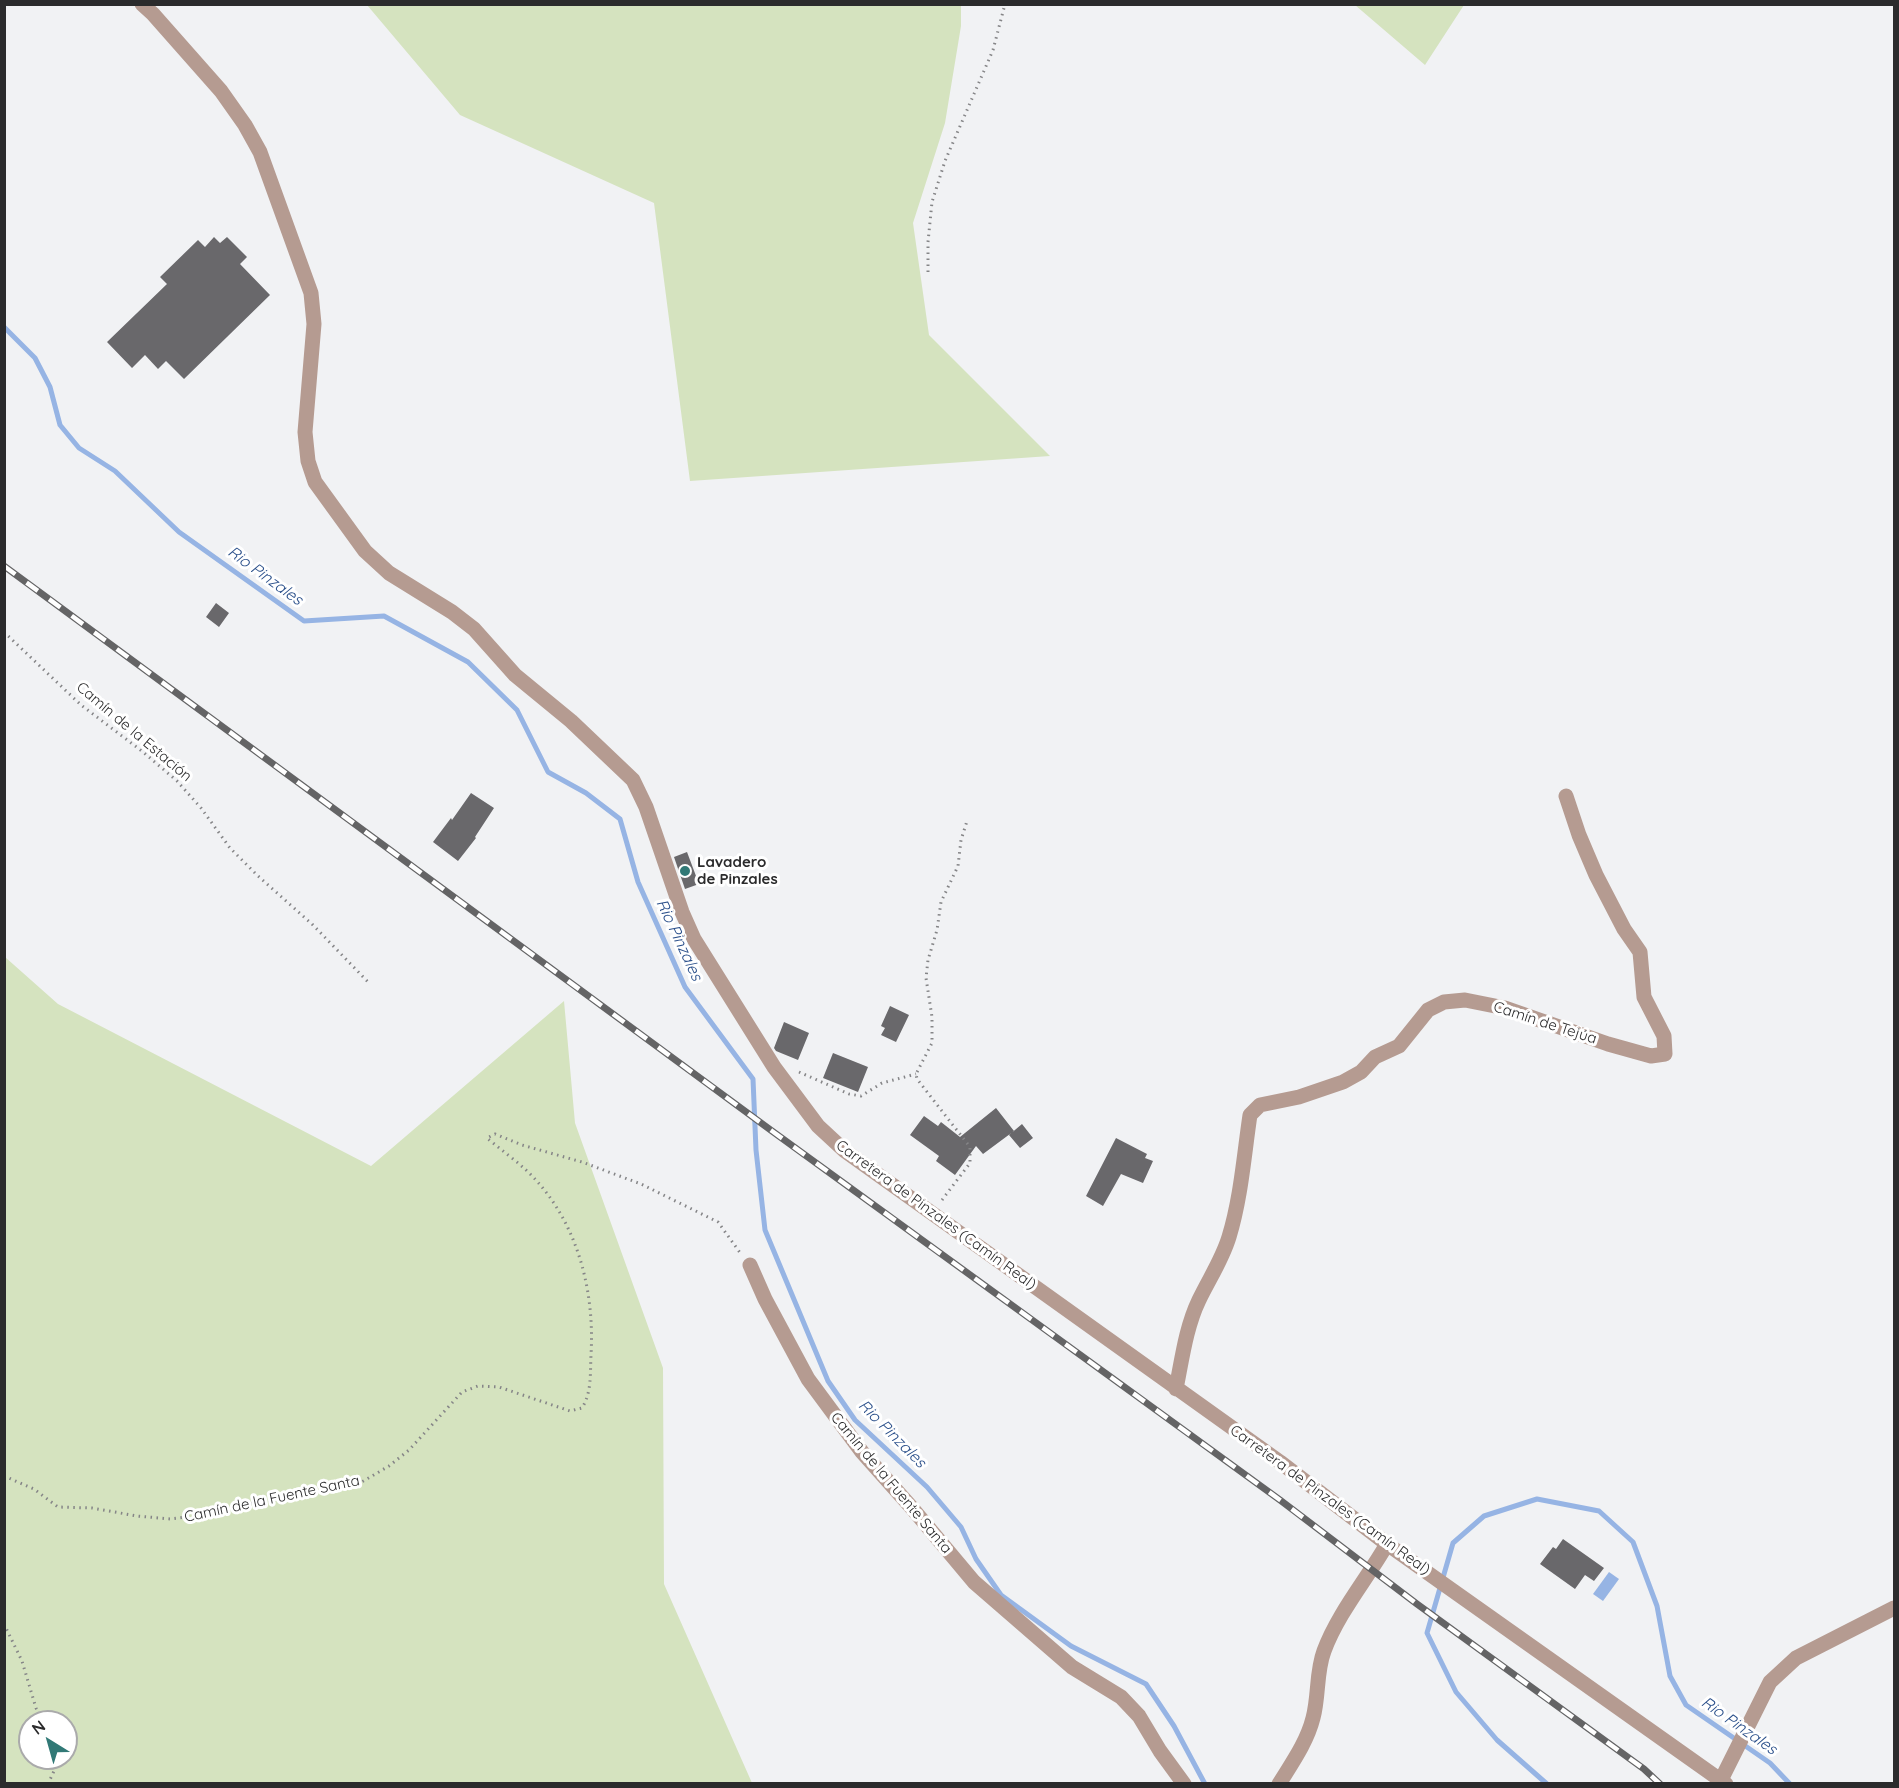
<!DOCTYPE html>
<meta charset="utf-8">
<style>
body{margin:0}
#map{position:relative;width:1899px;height:1788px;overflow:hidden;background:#f1f2f4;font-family:Quicksand,sans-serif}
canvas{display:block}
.frame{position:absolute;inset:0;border:6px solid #2b2b2c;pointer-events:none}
.north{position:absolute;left:18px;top:1710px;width:60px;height:60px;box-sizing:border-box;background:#fff;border:2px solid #aaaaab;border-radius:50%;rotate:323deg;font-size:16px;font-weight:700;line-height:24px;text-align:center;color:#2b2b2c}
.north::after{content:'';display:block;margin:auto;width:21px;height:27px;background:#317976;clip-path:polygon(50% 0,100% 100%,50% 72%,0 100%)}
</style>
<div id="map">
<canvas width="1899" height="1788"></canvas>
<div class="frame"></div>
<div class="north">N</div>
</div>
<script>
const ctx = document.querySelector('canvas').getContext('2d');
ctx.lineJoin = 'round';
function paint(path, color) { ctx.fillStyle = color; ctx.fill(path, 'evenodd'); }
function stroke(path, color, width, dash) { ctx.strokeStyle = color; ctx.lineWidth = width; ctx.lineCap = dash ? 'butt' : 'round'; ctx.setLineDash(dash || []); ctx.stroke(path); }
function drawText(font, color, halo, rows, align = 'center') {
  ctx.font = font + ' Quicksand,sans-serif'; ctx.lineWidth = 6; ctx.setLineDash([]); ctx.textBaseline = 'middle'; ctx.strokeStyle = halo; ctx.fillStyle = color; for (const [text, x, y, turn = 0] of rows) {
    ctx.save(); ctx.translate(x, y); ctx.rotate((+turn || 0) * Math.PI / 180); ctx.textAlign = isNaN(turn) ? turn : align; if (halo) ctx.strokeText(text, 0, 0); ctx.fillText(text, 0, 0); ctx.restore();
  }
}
paint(new Path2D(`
 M641,4L643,6L645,4L961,5V26L945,123L913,223L929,335L1050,456L690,481L654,203L460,115L367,5Z
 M1355,5H1464L1425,65Z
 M5,957L58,1004L371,1166L564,1001L575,1123L663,1368L664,1584L752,1783H5ZM30,1722H66V1758H30Z`), '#d5e3bf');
paint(new Path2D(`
 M1609,1572L1619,1579L1603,1601L1593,1594Z`), '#96b4e4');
stroke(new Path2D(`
 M4,327L35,358L50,387L60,425L79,448L115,471L179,532L304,621L384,616L468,662L517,710L548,772L586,793L620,819L638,882L685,987L753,1079L756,1150L765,1230L828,1381L855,1420L927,1487L961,1527L976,1559L1001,1595L1071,1646L1146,1684L1174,1726L1205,1784
 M1547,1784L1497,1740L1456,1692L1427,1633L1453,1543L1484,1516L1537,1499L1599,1511L1633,1542L1657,1606L1670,1676L1686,1705L1770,1763L1790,1784`), '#96b4e4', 5);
paint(new Path2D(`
 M214,237L220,243L227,237L247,257L240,264L270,295L184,379L166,361L158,369L145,355L132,368L107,342L167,284L160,277L198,240L205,247Z
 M216,603L229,613L219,627L206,617Z
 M471,793L494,808L475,837L476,838L458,861L433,842L451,818L452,820Z
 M687,852L699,884L685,889L674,857Z
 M890,1006L909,1015L896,1042L881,1035L885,1028L881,1026Z
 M784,1022L809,1033L798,1060L776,1051L774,1048Z
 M833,1053L868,1067L858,1092L823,1078Z
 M996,1108L1014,1131L983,1154L976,1146L955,1175L936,1161L939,1156L910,1135L924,1116L938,1126L941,1122L960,1137Z
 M1022,1124L1033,1138L1020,1148L1009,1135Z
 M1116,1138L1147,1154L1145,1158L1153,1161L1143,1183L1121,1174L1103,1206L1086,1196Z
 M1563,1539L1604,1568L1594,1581L1585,1575L1575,1589L1540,1564L1553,1547L1556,1549Z`), '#69686b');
stroke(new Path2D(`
 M928,272V242L932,202L945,161L993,50L1005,4
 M4,632L81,705L143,752L177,781L201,808L230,848L258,876L312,924L370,984
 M799,1072L849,1094L861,1096L882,1083L916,1074
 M942,1200L970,1163V1147L917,1079L916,1074L932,1043V1017L926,978L928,960L937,930L941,902L958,866L961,840L967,821
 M4,1476L34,1489L58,1507L92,1508L137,1516L170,1519L202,1515L252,1503L294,1497L360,1483L389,1466L409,1450L462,1392L478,1386L499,1387L570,1411L582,1408C592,1392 590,1373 591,1355C595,1288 576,1217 526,1170C514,1159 500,1149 487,1138L495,1134L522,1145L582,1162L641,1184L718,1222L741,1254
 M4,1624L22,1661L36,1708L46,1722
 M48,1784L60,1758`), '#858587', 3, [1.5, 4.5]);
stroke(new Path2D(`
 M142,4L153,14L221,91L245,125L260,152L311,293L314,324L305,432L308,461L315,482L365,551L389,573L452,612L474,629L515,675L571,721L633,780L646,807L682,912L694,939L774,1067L818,1126L845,1151L1280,1462L1387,1544L1726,1784
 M750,1265L765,1299L808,1379L862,1452L912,1508L974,1582L1072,1667L1121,1697L1139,1716L1160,1751L1184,1784
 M1176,1389C1182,1359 1186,1327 1199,1300C1209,1279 1222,1260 1229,1237C1241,1198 1244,1155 1250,1115L1260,1105L1299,1097L1343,1082L1361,1072L1375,1057L1399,1046L1428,1010L1444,1002L1465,1000L1505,1008L1608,1044L1651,1056L1665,1054L1664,1036L1644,997L1640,952L1624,929L1596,875L1579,835L1566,796
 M1721,1780L1770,1682L1796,1658L1894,1608
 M1279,1784C1292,1763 1307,1742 1313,1718C1319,1696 1316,1672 1324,1651C1338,1613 1367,1579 1387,1544`), '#b59b91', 15);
const rail = new Path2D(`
 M4,566L772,1131L1280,1500L1417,1604L1644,1769L1660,1784`);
stroke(rail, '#646465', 7);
stroke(rail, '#fff', 4.5, [14]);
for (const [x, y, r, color] of [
 [685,871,6,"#317976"]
]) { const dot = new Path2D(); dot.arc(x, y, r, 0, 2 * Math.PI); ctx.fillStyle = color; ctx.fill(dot); stroke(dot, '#fff', 2); }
drawText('15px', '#2b2b2c', '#fff', [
 ["Camín de la Estación",134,732,40],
 ["Camín de Tejúa",1545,1023,18],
 ["Carretera de Pinzales (Camín Real)",936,1215,36],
 ["Camín de la Fuente Santa",891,1483,50],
 ["Camín de la Fuente Santa",272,1499,-12],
 ["Carretera de Pinzales (Camín Real)",1330,1500,36]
]);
drawText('bold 15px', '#2b2b2c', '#fff', [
 ["Lavadero",697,862],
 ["de Pinzales",697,879]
], 'left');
drawText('italic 16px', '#2a4f8a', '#fff', [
 ["Rio Pinzales",265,576,36],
 ["Rio Pinzales",679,940,65],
 ["Rio Pinzales",892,1434,45],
 ["Rio Pinzales",1739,1726,35]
]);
</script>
